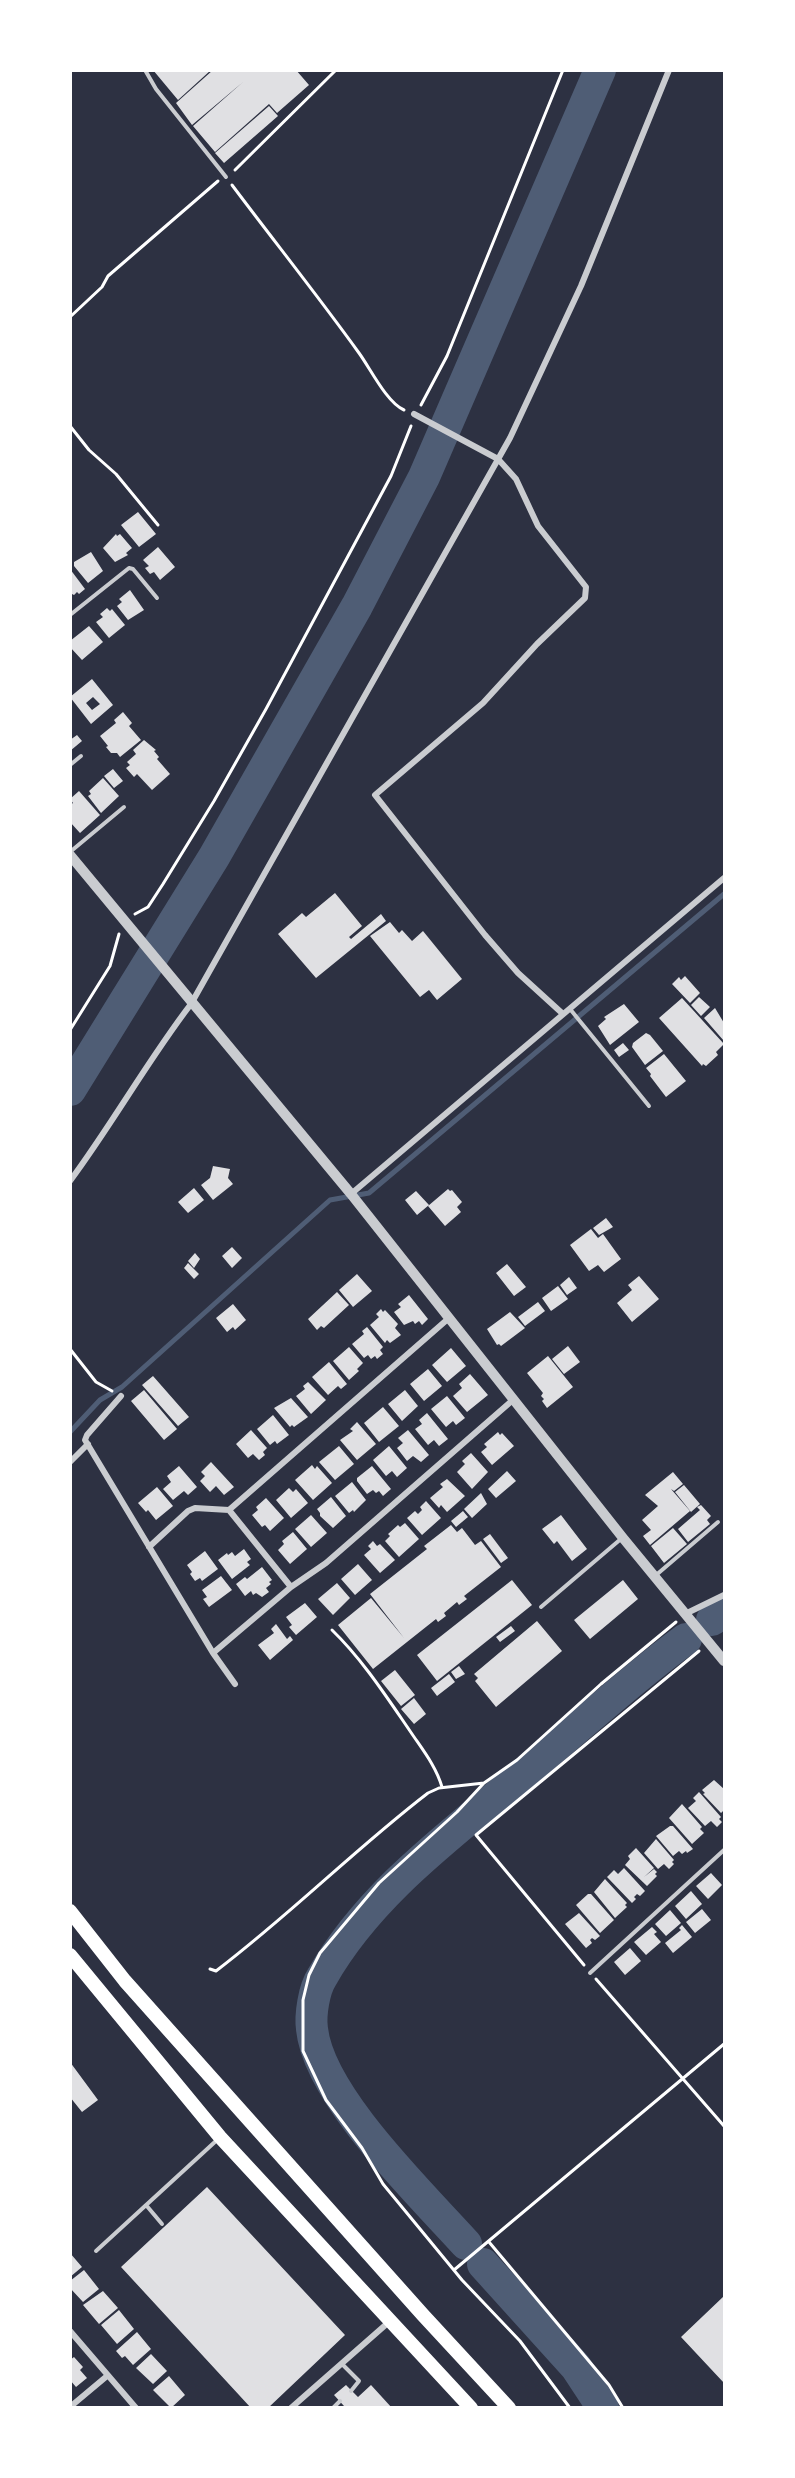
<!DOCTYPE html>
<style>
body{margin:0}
#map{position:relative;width:795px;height:2478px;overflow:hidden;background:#2d3142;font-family:Inter,sans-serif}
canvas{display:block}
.frame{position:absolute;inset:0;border:72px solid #fff;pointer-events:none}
</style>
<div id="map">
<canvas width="795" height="2478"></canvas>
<div class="frame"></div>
</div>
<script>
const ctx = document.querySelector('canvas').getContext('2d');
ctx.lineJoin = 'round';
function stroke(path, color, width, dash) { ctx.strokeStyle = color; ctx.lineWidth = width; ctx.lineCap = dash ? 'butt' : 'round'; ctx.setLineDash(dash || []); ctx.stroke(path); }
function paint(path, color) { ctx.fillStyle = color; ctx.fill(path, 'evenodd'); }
stroke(new Path2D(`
 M70,1432L100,1400L122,1387L330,1200L369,1193L724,894`), '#4f5d75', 5);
stroke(new Path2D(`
 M70,1090L214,857L357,606L424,477L600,70
 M712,1620L724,1611
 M466,2244C420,2193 319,2096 312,2029C310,2015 314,1989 322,1977C371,1891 455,1832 529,1769C581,1726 631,1679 686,1639
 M483,2264L576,2367L603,2408`), '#4f5d75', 32);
paint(new Path2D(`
 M153,70H211L178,100Z
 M213,70H296L309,85L277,113L269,104L215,152L193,126L243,82L192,125L176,103Z
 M269,106L278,116L224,163L215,153Z
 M138,512L156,534L139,547L121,525Z
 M116,534L117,536L120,534L132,548L126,553L128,555L115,562L103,548Z
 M158,547L175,567L160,580L154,572L150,574L145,568L149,566L143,560Z
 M91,552L103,571L88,583L74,566V562Z
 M70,569L85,589L79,594L77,592L74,595L70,593Z
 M130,590L144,610L128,620L117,606L122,602L119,599Z
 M107,608L110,611L112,609L125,625L109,638L96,622L103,617L100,614Z
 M89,626L103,642L82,660L70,647V641Z
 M92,679L113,705L91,724L70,697ZM93,697L100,704L92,710L86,703Z
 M123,712L132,723L129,726L141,740L120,757L117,753H111L106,747L108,746L100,736L116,723L114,720Z
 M77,735L82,741L70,751V740Z
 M144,740L156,750L154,751L159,757L157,759L170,774L152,790L137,774L134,777L126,768L130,765L127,762L136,754L133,750Z
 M113,769L123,781L114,788L104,776Z
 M103,778L119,796L101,813L88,796L91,794L89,791Z
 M79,791L100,815L80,833L70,822V805L73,803L70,799Z
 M335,893L362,926L349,937L351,939L381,914L386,921L316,978L278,934L302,913L306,917Z
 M390,922L399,933L402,930L412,941L423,931L462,979L437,1000L429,990L420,997L370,936Z
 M685,976L700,993L690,1003L672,984L679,977L681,980Z
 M699,997L710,1007L701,1016L691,1005Z
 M682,998L724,1044L716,1052L718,1055L706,1066L703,1064L702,1066L659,1018Z
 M624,1004L639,1022L610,1045L598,1026L606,1019L604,1017Z
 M715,1008L724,1023V1041L704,1018Z
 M646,1033L650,1035L663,1051L645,1065L632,1047L633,1043Z
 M623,1043L629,1050L619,1057L614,1050Z
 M664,1054L686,1081L666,1097L650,1076L651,1074L646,1068Z
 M213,1166L230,1169L228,1178L233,1184L213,1200L201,1185L210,1178Z
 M194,1188L204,1200L188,1213L178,1202Z
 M448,1189L450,1191L452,1190L462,1202L457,1207L461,1212L445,1226L428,1206Z
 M416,1191L429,1205L417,1215L405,1200Z
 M606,1218L613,1227L599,1235L593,1228Z
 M591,1229L598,1238L603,1234L621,1259L604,1272L598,1265L589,1271L570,1245Z
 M232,1247L242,1258L232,1268L222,1256Z
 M195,1253L200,1259L194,1268L188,1261Z
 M188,1263L199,1274L194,1279L184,1268Z
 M507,1264L521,1281L516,1285L521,1281L526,1287L514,1296L496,1273Z
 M357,1274L372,1291L353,1307L339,1290Z
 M639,1276L659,1299L632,1322L617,1303L632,1290L628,1285Z
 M569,1277L577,1288L567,1295L560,1285Z
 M558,1286L568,1299L551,1311L542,1298Z
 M337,1292L349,1305L324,1328L321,1326L317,1330L308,1319Z
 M409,1295L428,1319L422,1325L419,1321L415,1324L413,1321L404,1325L394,1312L401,1307L398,1304Z
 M538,1302L545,1311L525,1326L518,1317Z
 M233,1304L246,1320L235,1330L233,1327L227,1332L216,1318Z
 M381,1309L383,1312L385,1310L398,1324L395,1328L401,1335L390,1343L387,1340L385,1343L370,1325L379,1317L376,1314Z
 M510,1312L525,1328L501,1346L499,1344L497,1345L487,1329Z
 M367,1327L383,1347L380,1350L383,1354L377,1359L375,1356L371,1359L368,1355L364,1358L352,1344L364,1334L362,1331Z
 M568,1346L580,1362L564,1374L552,1359Z
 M349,1347L363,1363L357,1369L359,1371L349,1380L333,1361Z
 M451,1348L466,1366L447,1382L432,1365Z
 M548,1356L573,1387L547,1408L542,1401L544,1399L541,1396L543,1393L527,1373Z
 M329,1362L347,1384L341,1389L338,1386L328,1395L312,1377Z
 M428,1369L442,1386L424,1401L410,1384Z
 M470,1374L488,1395L467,1412L453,1396L462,1388L459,1384Z
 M153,1376L189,1417L178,1426L142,1385Z
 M308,1382L326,1400L311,1414L296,1396L305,1389L303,1386Z
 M144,1390L177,1429L164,1440L131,1401Z
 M405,1390L418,1406L402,1421L388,1404Z
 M447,1396L465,1418L456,1425L453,1421L446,1427L431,1409Z
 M291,1398L308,1417L294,1427L292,1425L290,1427L274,1408Z
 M383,1407L399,1426L379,1442L364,1423Z
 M427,1413L448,1439L439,1446L434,1440L428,1445L415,1429L422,1424L419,1420Z
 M273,1415L289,1435L277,1444L275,1441L270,1445L257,1429Z
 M357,1422L376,1444L357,1460L340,1440L353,1431L350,1429Z
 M251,1430L267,1448L263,1452L265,1455L259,1460L253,1454L248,1458L236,1444Z
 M408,1430L429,1455L421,1462L413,1456L407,1461L397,1448L403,1443L398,1438Z
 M498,1432L500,1435L502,1433L514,1446L492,1465L481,1452L487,1447L484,1444Z
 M339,1446L354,1464L335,1480L319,1462Z
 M389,1446L407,1468L397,1477L392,1471L386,1476L373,1460Z
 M471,1453L488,1472L472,1489L457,1472L465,1464L462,1461Z
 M211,1462L234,1487L224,1495L216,1486L210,1492L200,1481L205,1476L201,1472Z
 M312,1465L315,1469L317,1466L332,1483L313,1500L295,1480Z
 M179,1466L197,1487L188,1495L184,1491L173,1500L163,1489L171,1482L167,1476Z
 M372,1466L391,1489L383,1496L379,1491L376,1493L373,1490L367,1494L357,1481V1478Z
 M507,1471L516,1481L496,1498L488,1489Z
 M673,1472L683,1484L674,1491L671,1489L690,1511L650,1545L643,1536L651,1530L642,1520L658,1506L645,1495Z
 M447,1479L465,1496L447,1512L441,1505L439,1508L430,1498L443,1487L440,1484Z
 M352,1482L366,1500L354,1512L353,1510L349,1513L335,1496Z
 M684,1485L700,1504L691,1512L675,1492Z
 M157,1487L173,1506L156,1520L148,1510L146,1512L138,1503Z
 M289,1488L293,1492L296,1489L308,1503L291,1518L276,1500Z
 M481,1493L487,1504L472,1518L464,1509Z
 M331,1497L346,1516L333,1528L320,1516V1513L317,1509Z
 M266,1498L284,1518L270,1531L265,1525L262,1527L252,1515L258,1510L256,1507Z
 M426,1501L441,1518L422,1535L407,1518L415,1511L418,1514L422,1510L420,1507Z
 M701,1505L711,1516L707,1520L710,1524L688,1542L678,1529L700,1510L697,1507Z
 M463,1511L468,1517L456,1527L451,1521Z
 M311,1515L327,1533L311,1547L295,1529Z
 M561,1515L587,1549L572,1561L557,1541L554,1544L542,1529Z
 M405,1523L419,1539L399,1557L385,1541L390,1536L388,1534L398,1525L400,1527Z
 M451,1525L457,1532L462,1528L475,1545L481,1541L501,1567L464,1596L467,1599L459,1605L457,1602L444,1613L446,1616L438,1622L436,1619L373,1669L338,1625L371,1598L404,1638L370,1594L427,1549L424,1546Z
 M673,1528L687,1544L664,1563L651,1546Z
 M293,1532L307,1549L290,1564L278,1550L284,1544L282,1541Z
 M490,1534L508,1558L501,1563L483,1539Z
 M373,1541L377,1546L380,1544L395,1560L380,1573L364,1555L371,1549L368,1546Z
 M244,1549L251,1559L247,1562L250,1565L232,1579L218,1560L227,1553L228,1555L232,1552L235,1556Z
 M205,1551L218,1569L202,1581L200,1578L195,1581L190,1574L192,1572L187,1565Z
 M358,1564L372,1580L355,1595L341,1579Z
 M262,1567L272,1580L269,1582L271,1584L266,1588L269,1592L262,1597L256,1593L253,1595L251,1591L245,1596L236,1584L245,1577L247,1579Z
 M221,1576L232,1590L209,1607L203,1599L207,1597L202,1590Z
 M512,1580L532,1605L437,1681L417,1655Z
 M623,1580L638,1599L590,1639L574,1620Z
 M337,1583L350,1598L333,1615L318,1599Z
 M305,1603L317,1617L296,1635L289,1627L292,1625L286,1617Z
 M537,1621L562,1651L496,1707L475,1681L478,1678L474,1674Z
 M276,1624L287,1639L290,1636L293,1640L270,1660L258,1645L274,1633L271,1629Z
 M511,1626L515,1631L500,1642L496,1637Z
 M459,1666L465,1674L456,1679L451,1672Z
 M395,1670L415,1695L401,1706L381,1681Z
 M449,1674L455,1682L437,1696L431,1688Z
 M414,1698L426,1714L414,1724L401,1709Z
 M714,1780L724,1789V1810L721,1813L703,1794L705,1793L702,1790Z
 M699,1792L721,1817L719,1819L722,1822L717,1827L711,1821L705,1826L688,1808L696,1801L693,1798Z
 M682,1804L702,1827L700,1829L704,1833L692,1844L669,1818Z
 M670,1826H673L693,1849L687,1853L686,1851L682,1854L679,1851L673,1856L656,1836Z
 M656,1839L674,1860L672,1862L674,1864L669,1869L664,1864L658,1869L644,1853Z
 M636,1848L654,1868L644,1877L654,1869L657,1872L655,1874L657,1876L647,1886L625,1865L630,1859L628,1856Z
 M624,1868L645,1891L640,1896L637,1894L634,1897L636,1899L632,1903L607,1877L614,1870L618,1874Z
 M711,1873L722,1885L708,1899L696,1886Z
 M605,1879L627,1903L625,1905L627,1907L615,1918L594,1892Z
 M691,1891L702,1904L686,1919L675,1906Z
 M588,1894H591L614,1920L600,1933L576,1905Z
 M702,1909L711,1920L695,1933L686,1922Z
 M670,1910L681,1923L666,1936L655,1924Z
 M579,1913L600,1936L595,1940L592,1938L590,1940L592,1943L586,1948L565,1924Z
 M682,1925L692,1937L673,1953L665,1943L681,1930L679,1928Z
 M652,1927L657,1932L654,1934L661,1942L646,1955L634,1942Z
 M630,1948L641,1961L625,1975L614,1962Z
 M70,2062L98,2100L82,2112L70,2097Z
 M207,2187L345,2335L268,2408H251L121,2267Z
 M70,2253L82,2267L70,2277Z
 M84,2270L99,2289L83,2302L70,2288V2281Z
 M103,2291L118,2308L99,2324L83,2305Z
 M724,2296V2383L681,2337Z
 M119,2310L134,2329L117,2344L101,2325Z
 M137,2332L151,2349L133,2365L125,2356L122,2358L116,2351Z
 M151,2354L167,2371L153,2384L136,2368Z
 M74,2357L83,2367L80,2370L87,2378L76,2387L70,2380V2360Z
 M169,2376L185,2395L171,2408L153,2390Z
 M346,2385L358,2397L371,2385L392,2408H342L344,2406L334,2395Z`), '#e0e0e3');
stroke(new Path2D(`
 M235,170L336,70
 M232,185C274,241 318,296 359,353C370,368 387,403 404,410
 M70,317L102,287L108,276L218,181
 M421,405L447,356L563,70
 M70,426L89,450L116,474L158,525
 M135,914L148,907L163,884L214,801L266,709L391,476L411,426
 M70,1030L110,966L119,934
 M70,1349L96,1382L112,1391
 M332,1630C362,1659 386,1696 410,1731C422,1749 436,1766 442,1787
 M484,1783L457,1812L379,1883L320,1953L309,1975L303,2000V2051L326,2100L362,2148L383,2184L462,2280L520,2341L570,2408
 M584,1965L476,1835L699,1651
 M210,1969L216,1971C290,1915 355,1849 428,1793L439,1788L484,1783L517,1760L601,1684L676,1622
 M596,1979L724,2126
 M489,2242L609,2385L623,2408
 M454,2270L724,2044`), '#fff', 3);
stroke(new Path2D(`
 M145,70L156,89L226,177
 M70,615L129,568L133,569L157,598
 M70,765L81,756
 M70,852L124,807
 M570,1009L649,1106
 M655,1576L718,1522
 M541,1607L622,1538
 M590,1973L724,1850
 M146,2205L162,2224
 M96,2251L217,2140
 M342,2364L359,2381L351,2391
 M333,2408L340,2401`), '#caccd0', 4);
stroke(new Path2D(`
 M414,414L498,459L516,479L538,526L586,587L585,598L537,644L483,703L375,795L485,935L518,973L563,1014
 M70,1181C113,1123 148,1060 191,1004L510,438L581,286L669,70
 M351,1194L724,878
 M121,1396L87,1435L85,1440L213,1653L235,1684
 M70,1462L88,1444
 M229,1510L291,1587
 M149,1547L188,1511L195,1508L229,1510L449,1318
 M685,1614L724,1595
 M213,1653L291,1587L326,1563L514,1399
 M70,2331L136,2408
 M70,2407L107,2376
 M291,2408L390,2321`), '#caccd0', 6);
stroke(new Path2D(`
 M70,855L351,1194L623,1538L724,1661`), '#caccd0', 10);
stroke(new Path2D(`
 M70,1911L125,1981L423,2315L509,2408
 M70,1955L220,2137L471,2408`), '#fff', 14);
</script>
